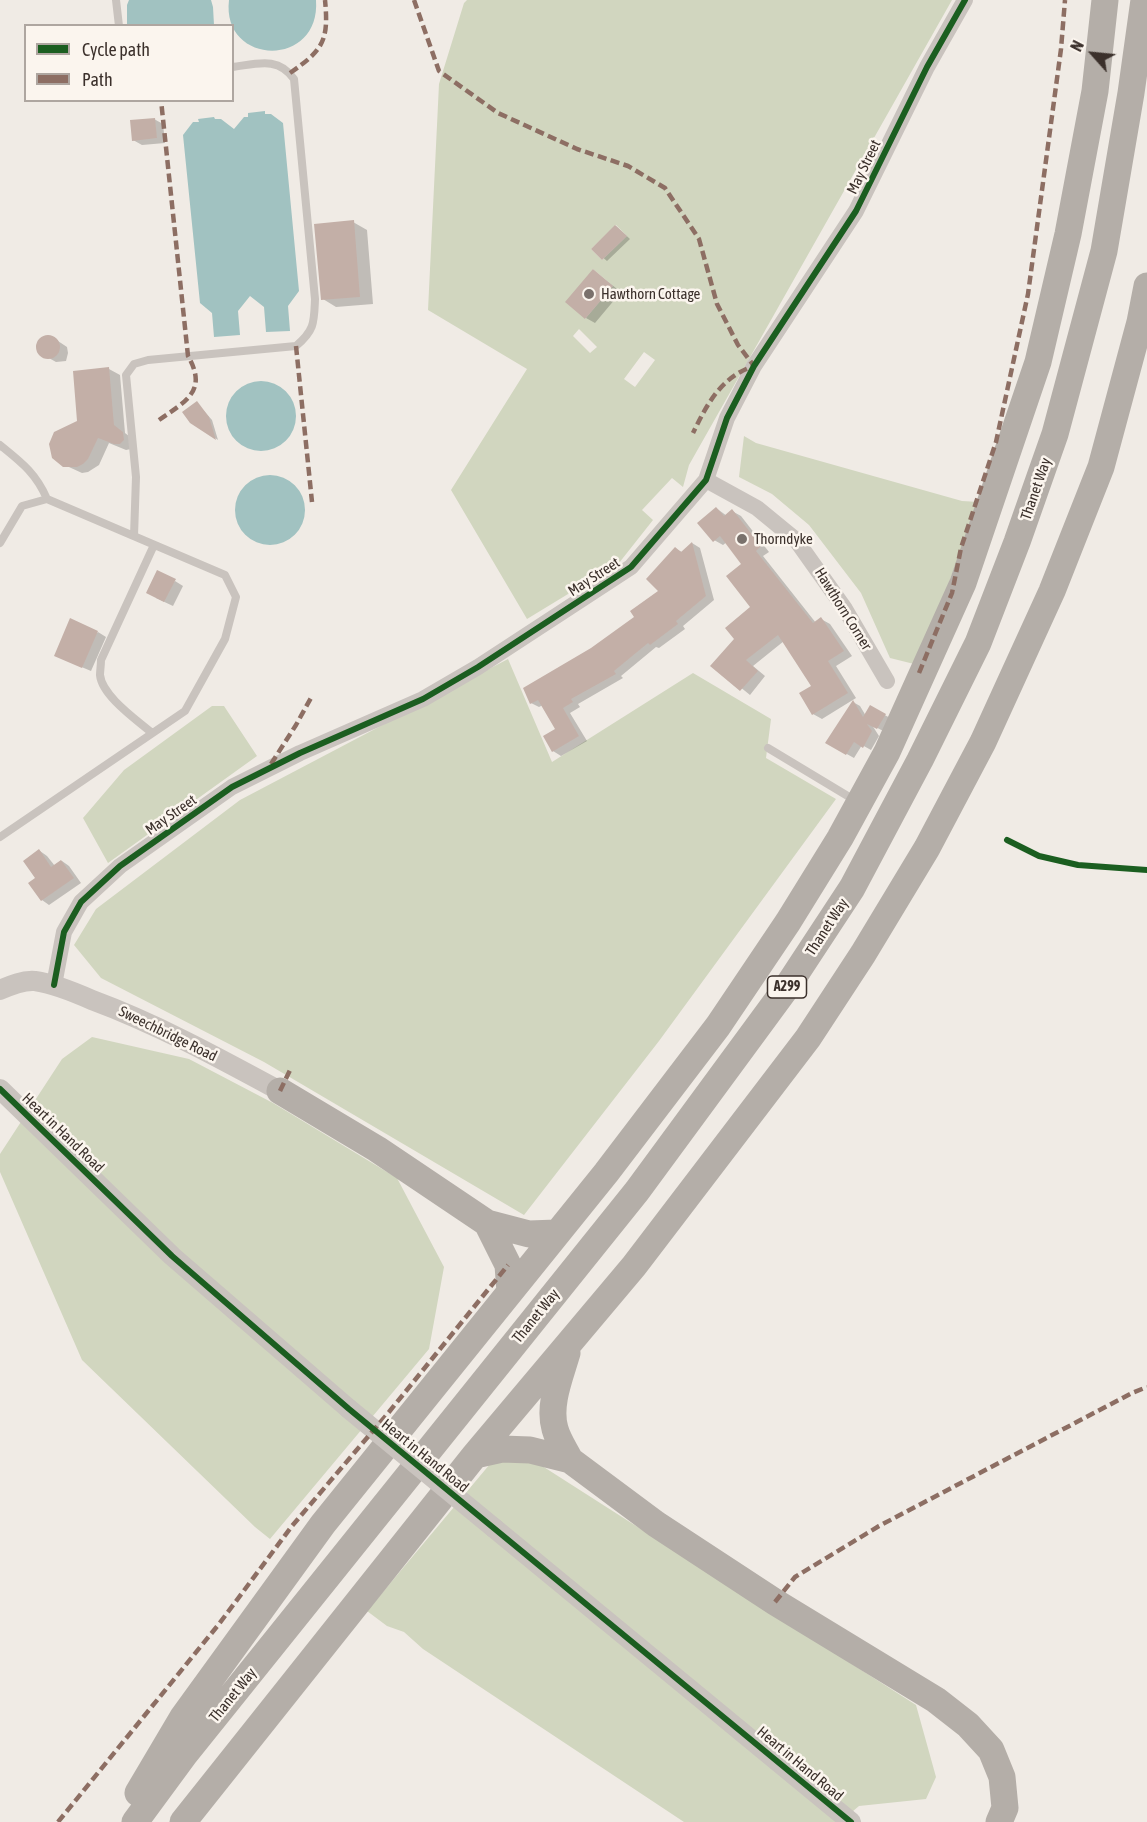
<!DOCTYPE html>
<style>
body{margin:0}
#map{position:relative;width:1147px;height:1822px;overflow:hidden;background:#f0ebe5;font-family:"Asap Condensed",sans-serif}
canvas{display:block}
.legend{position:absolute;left:24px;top:24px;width:210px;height:78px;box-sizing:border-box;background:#fbf5ee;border:2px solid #aea6a0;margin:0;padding:8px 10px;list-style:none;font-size:18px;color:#3b302b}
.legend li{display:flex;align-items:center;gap:12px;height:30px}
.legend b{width:30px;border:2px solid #aea6a0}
.north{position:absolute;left:1063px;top:24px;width:60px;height:60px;-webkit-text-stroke:4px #fbf5ee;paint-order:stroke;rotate:297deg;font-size:16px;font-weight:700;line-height:24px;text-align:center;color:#3b302b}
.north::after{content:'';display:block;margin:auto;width:21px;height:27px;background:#3b302b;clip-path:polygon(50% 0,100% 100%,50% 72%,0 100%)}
</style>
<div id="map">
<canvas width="1147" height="1822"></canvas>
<ul class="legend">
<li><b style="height:8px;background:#1b5e20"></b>Cycle path</li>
<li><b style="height:8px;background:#8d6e63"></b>Path</li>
</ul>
<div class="north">N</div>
</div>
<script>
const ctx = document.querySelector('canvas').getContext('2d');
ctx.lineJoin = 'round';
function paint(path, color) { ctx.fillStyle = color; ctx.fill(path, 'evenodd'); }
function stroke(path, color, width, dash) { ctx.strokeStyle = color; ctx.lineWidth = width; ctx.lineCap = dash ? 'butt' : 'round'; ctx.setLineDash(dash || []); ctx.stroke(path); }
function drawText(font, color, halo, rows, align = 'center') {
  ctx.font = font + ' "Asap Condensed",sans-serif'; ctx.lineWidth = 5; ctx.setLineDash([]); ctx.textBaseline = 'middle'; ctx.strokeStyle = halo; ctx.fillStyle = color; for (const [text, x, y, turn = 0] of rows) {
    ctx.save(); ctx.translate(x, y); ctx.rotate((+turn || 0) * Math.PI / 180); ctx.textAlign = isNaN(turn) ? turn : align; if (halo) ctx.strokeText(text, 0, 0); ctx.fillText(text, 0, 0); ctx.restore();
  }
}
paint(new Path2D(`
 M467,0H952L689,465L683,487L672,478L642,510L653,520L619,563L527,619L451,490L527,369L428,310L439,84L464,3ZM616,225L627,236L602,260L591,249ZM593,269L613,286L585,319ZM579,329L597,347L590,353L573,336ZM644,352L655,360L635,387L624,379Z
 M744,436L756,443L962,501L979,502L918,665L890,658L861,593L809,525L772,494L739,477Z
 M508,659L552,762L693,673L771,719L766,758L836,799L659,1041L524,1215L264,1062L101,978L74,945L96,909L240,800Z
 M212,706H224L257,756L108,863L83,818L124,770Z
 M92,1037L189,1059L273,1103L397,1178L444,1267L429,1349L270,1539L255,1527L82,1360L0,1172V1154L62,1059Z
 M495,1458L536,1462L916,1705L936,1777L926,1799L859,1806L840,1822H684L423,1649L404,1632L387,1626L367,1611Z`), '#d1d6bf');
paint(new Path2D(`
 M129,0H211L213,7L214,25H127V5Z
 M229,0H316C321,69 221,66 229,0Z
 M265,111V114H271L283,123L299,291L288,306L290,331L266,332L264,307L250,296L238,311L240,335L214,337L212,313L200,303L183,135L193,122H199L198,119L214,117L215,119H221L234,129L244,117H248V113Z
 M226 416a35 35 0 1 1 70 0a35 35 0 1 1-70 0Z
 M235 510a35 35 0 1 1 70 0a35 35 0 1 1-70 0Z`), '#a1c2c1');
paint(new Path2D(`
 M154,119L163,124L165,143L142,145L133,140Z
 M353,222L367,230L373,304L336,307L323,299Z
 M616,226L630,239L607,261L593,249Z
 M594,271L621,292L595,323L586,318Z
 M45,337H52L67,347L68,353L66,361L56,362L40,353L38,344Z
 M109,369L120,375L125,433L134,440L131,449L126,450L109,443L99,465L88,472L82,473L58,462Z
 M197,403L212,420L218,440L191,421Z
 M716,508L727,516L732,511L741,516L769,552L763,556L816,623L821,619L830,624L852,656L836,666L856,698L822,719L813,714V686L784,641L753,666L765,676L750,695L713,665L736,639L752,607L744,564L727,542L723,545L714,540Z
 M692,543L700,548L714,600L683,626L685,629L659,648L656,647L621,676L623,678L578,704L580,707L570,713L587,741L561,756L553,751L557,730L543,705L539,707L531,703L592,649L636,617L660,591L676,549L682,552Z
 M175,581L183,586L173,606L156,598Z
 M98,632L106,637L91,671L65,660Z
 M853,702L860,706L866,716L870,707L892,719L885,732L872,725L879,736L871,750L862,745L854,758L827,743Z
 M40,851L47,856L55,866L62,861L69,866L81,883L49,905L42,900Z`), '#0003');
paint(new Path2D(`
 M155,118L157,138L132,141L130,120Z
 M354,220L360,297L321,300L314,224Z
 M615,225L627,236L602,260L591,249Z
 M593,269L613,286L585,319L565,302Z
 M36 347a12 12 0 1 1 24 0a12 12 0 1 1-24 0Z
 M109,367L114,425L123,432L124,440L120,444H114L98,438L88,459L83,464L77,467H63L52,458L49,444L54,432L77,421L73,371Z
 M197,401L209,417L216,440L190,423L182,412Z
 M716,507L724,516L732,509L761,546L756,551L813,623L821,617L844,651L828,661L848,693L812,715L799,693L811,686L778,635L746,660L758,671L740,691L710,666L734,639L725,628L750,607L726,576L741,564L720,536L713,542L697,523Z
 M692,542L706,596L676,621L678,624L650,645L648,643L614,671L616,674L571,699L573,702L563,708L579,736L552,752L543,736L555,729L538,700L530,704L523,688L591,648L634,617L630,611L658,591L646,579L675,547L681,552Z
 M157,570L176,579L164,602L146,593Z
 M70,618L98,631L82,668L54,656Z
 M853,700L863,717L870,705L886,714L877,729L867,724L872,731L863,748L854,742L846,755L825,743Z
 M39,849L51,867L61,860L74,878L41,901L28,883L35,878L23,861Z`), '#c3afa7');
stroke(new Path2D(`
 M116,0L119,26
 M0,445C21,462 36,473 47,499
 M134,536L136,477L126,375L134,364L148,360L296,346C315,330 314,322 315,299L294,79C278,56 257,64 232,67
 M0,543L22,506L47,499L225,575L236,597L225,639L185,711L0,837
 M152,733C137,720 102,696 100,675C100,671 101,665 101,660L154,545
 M768,748L856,801`), '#c9c3be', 8);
stroke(new Path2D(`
 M706,480L757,508L796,540L845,609L887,681
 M54,985L64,932L81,902L120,866L232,787L300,753L423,699L478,667L631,567L706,480L727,418L754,366L856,211L927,67L965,0`), '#c9c3be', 16);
stroke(new Path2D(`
 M0,990C11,985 23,980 35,981C55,984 74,992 92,1000C157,1024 219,1058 280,1091
 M0,1089L172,1256L349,1409
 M494,1528L851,1822`), '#c9c3be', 20);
stroke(new Path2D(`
 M280,1091L377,1149L487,1223L529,1234L557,1233
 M487,1223L508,1265L510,1292
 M567,1353C560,1377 548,1405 555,1429C558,1440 565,1450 570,1460
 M475,1455L502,1449L530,1450L570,1460L656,1524L775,1602L936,1700L968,1725L991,1750L1002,1777L1005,1808L999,1822
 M138,1793L183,1717L323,1524L606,1173L718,1026L788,922L840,838L887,752L963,583L1038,362L1068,234L1095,91L1105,0
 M135,1822L185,1754L637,1191L787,987L852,888L920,760L978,643L1017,542L1055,434L1104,251L1131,93L1144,0
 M183,1822L475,1455L634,1266L808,1038L863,954L927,848L983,742L1052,591L1101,467L1140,322L1147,286`), '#b4aea8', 27);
stroke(new Path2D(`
 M349,1409L494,1528`), '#c9c3be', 20);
stroke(new Path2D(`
 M414,0L439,71L498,113L577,149L628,166L665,188L699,239L717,304L738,345L754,366C721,377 707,404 693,433
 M290,73C323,50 329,41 325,0
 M296,346L312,502
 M159,420C186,401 208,391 188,356L161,100
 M919,673L952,593L961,548L996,442L1028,294L1061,49L1065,0
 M271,764L296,725L312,696
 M280,1091L291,1068
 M775,1602L795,1577L879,1526L1132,1393L1147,1387
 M58,1822L219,1624L292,1526L389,1412L508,1265`), '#8d6e63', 4.5, [9, 4.5]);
stroke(new Path2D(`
 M1007,840L1039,856L1078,865L1147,870
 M54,985L64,932L81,902L120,866L232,787L300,753L423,699L478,667L631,567L706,480L727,418L754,366L856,211L927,67L965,0
 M0,1089L172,1256L349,1409L851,1822`), '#1b5e20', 6);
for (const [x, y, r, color] of [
 [589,294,6,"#7a716c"],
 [742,539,6,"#7a716c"]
]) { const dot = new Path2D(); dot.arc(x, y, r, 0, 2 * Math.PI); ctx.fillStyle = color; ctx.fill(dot); stroke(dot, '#fbf5ee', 2); }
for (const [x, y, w] of [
 [787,987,39]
]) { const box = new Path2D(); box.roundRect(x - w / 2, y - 11, w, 22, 4.5); ctx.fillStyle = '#fbf5ee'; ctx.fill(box); stroke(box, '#3b302b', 1.5); }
drawText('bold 14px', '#3b302b', null, [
 ["A299",787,987]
]);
drawText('15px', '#3b302b', '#fbf5ee', [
 ["May Street",864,167,-64],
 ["Thanet Way",1036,489,-71],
 ["May Street",594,577,-33],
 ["Hawthorn Corner",843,609,58],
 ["May Street",171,815,-35],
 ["Thanet Way",827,927,-57],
 ["Sweechbridge Road",168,1034,26],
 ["Heart in Hand Road",63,1133,44],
 ["Thanet Way",536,1316,-51],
 ["Heart in Hand Road",425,1456,39],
 ["Thanet Way",233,1695,-51],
 ["Heart in Hand Road",800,1764,40]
]);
drawText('15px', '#3b302b', '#fbf5ee', [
 ["Hawthorn Cottage",601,294],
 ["Thorndyke",754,539]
], 'left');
</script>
